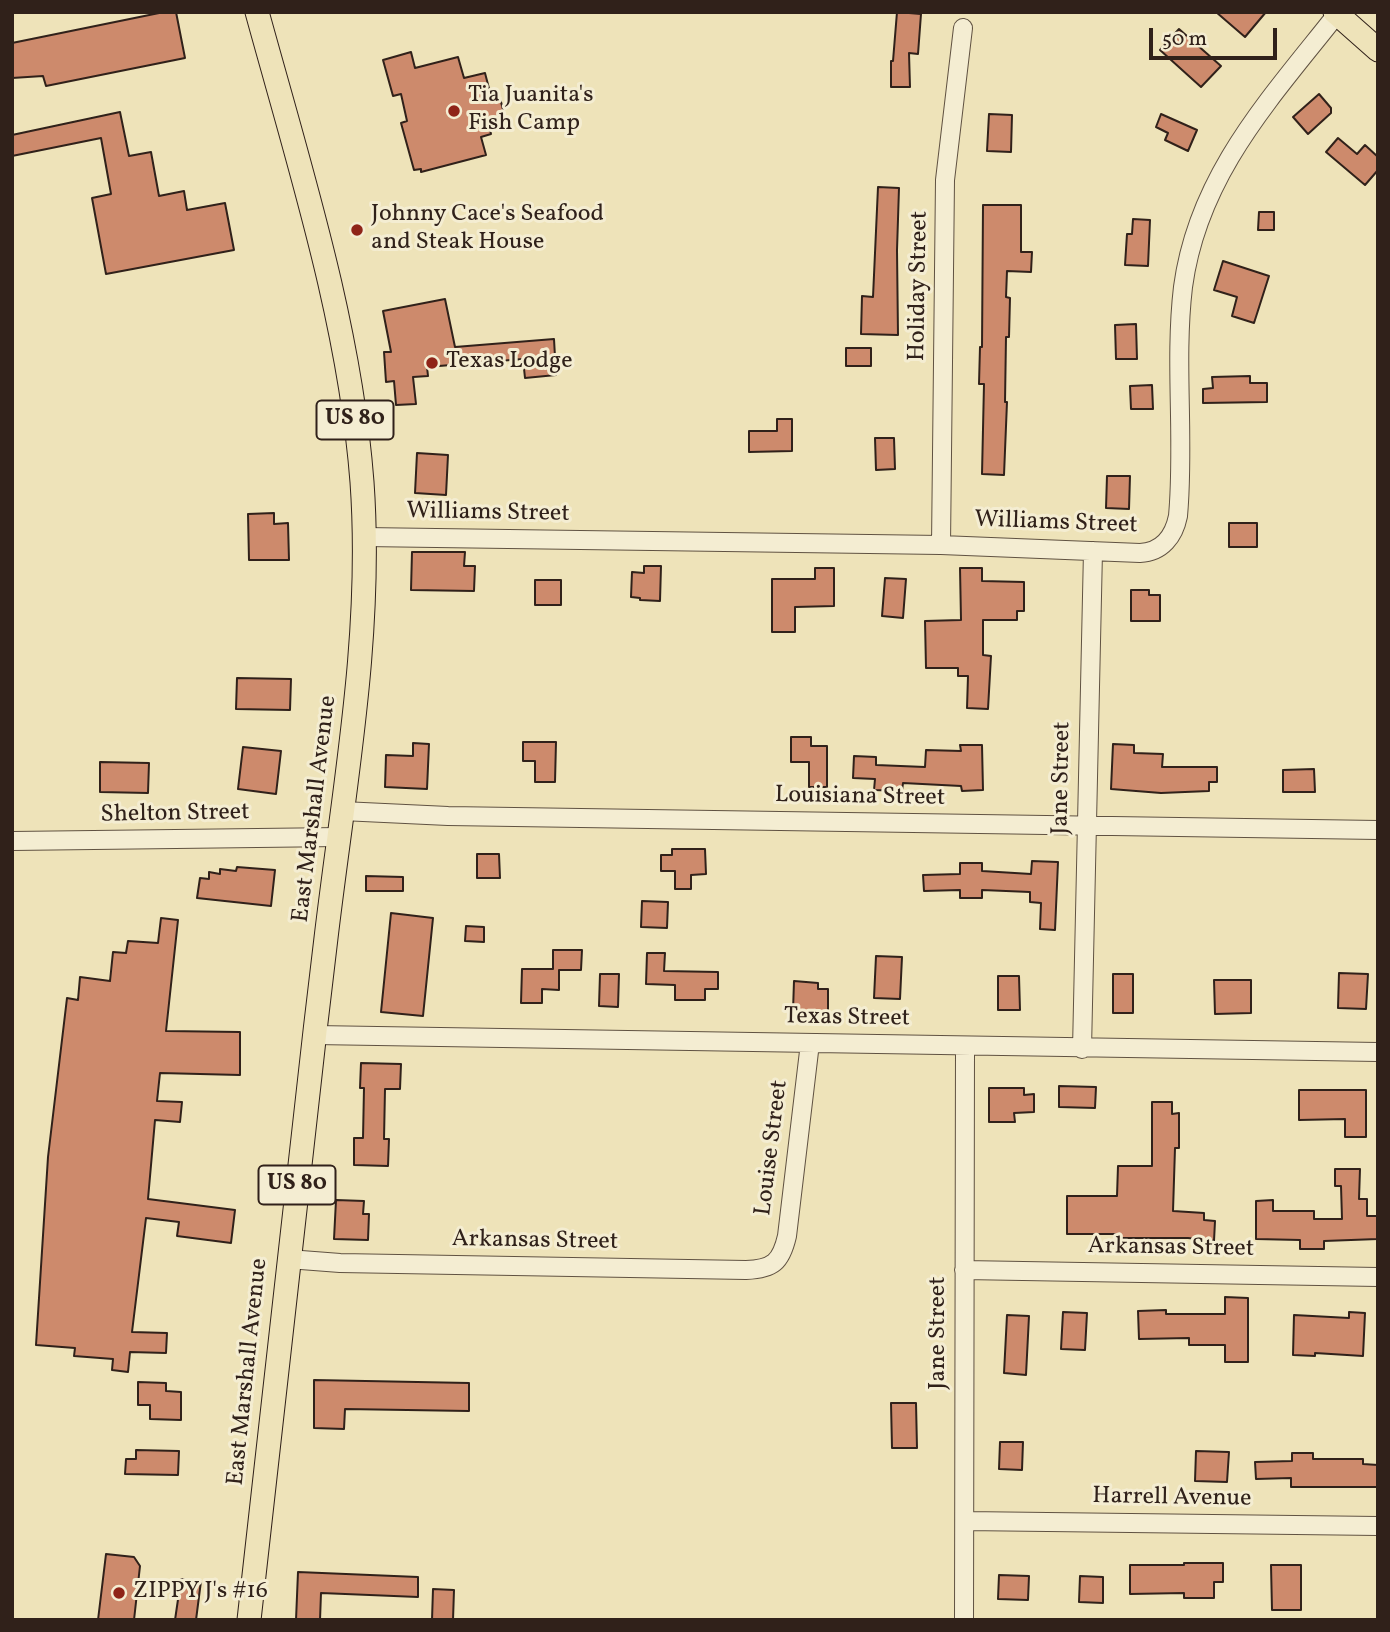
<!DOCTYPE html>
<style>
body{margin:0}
#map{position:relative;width:1390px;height:1632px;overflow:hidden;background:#eee3b9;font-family:Vollkorn,serif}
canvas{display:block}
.frame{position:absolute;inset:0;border:14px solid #30211a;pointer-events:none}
.scale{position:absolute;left:1149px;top:28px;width:128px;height:32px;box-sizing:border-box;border:4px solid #30211a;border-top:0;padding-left:9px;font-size:21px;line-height:24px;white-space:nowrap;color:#30211a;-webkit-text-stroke:5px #f4edd2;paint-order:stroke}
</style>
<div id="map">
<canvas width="1390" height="1632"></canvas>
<div class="frame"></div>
<div class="scale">50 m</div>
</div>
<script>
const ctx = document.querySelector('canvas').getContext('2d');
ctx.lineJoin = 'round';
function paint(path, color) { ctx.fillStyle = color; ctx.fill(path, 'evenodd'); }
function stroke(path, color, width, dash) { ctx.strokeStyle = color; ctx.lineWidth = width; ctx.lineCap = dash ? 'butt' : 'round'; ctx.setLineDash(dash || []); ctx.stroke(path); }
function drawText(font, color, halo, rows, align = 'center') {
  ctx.font = font + ' Vollkorn,serif'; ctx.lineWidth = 6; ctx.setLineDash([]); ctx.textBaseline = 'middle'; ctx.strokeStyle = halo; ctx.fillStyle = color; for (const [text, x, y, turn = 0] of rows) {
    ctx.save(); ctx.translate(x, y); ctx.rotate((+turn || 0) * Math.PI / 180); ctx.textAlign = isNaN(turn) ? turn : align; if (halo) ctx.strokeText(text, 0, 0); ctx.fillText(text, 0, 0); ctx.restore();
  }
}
const building = new Path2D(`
 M164,12H176L185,58L46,86L43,76L12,78V43Z
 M897,12L921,14L918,54L909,53L910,87H891V61H893Z
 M1216,12H1266L1245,37Z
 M1179,29L1221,66L1201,87L1160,50Z
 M411,52L415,68L458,57L464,78L485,73L492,100L500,98L507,125L490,130L491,134L481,137L486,155L421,172V169L414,170L401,123L407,121L401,94L393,96L383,60Z
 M1319,94L1331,108V113L1308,134L1293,117Z
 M120,112L129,156L151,152L159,196L184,191L187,210L225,203L234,250L106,274L92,198L111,194L101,138L12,156V135Z
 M989,114L1012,115L1011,152L987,151Z
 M1161,114L1197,130L1188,151L1165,140L1168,133L1156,127Z
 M1338,138L1357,154L1365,145L1378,157V170L1365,185L1326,152Z
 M878,187L899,188L897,250L898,335L861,334L862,296L873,297Z
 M983,205H1021V252H1032L1031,272L1007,271L1006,297L1010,298L1009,337H1006L1005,402H1007L1004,475L982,474L984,384H979L980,347H982Z
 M1259,212H1274V230H1258Z
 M1133,219L1150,220L1148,266L1125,265L1127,234H1132Z
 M1223,261L1269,276L1254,323L1232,316L1237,297L1214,290Z
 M445,299L455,347L554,339L556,375L525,378L523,359L427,367L428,376L413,377L416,404L396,405L394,381L386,382L384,352H391L383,311Z
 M1136,324L1137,359H1116L1115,325Z
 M846,348H871V366H846Z
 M1250,376V383H1267V402L1203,403V389L1213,388L1212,377Z
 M1152,385L1153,409H1131L1130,386Z
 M777,419H792V451L749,452V431H777Z
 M875,438H894L895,469L876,470Z
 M417,453L448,455L446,495L415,493Z
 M1107,476H1130L1129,509L1106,508Z
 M274,513V524L288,523L289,560H249L248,514Z
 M1229,523H1257V547H1229Z
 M412,552H465L464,566H475L474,591L411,590Z
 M644,566H661L660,601L640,600V598L631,597L632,572L644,573Z
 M815,568H834V606L795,607V632H772V579H815Z
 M960,568H982V581L1024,582V611H1017V620H983V655L991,656L988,709L967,708L968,676H958V668H926L925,621L961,620Z
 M885,578L906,579L903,618L882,616Z
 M535,580H561V605H535Z
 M1131,590H1149V595H1160V621H1131Z
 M237,678L291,679L290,710L236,709Z
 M791,737H811V746H827V787H809V762H791Z
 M523,742H556L555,782H535V761H523Z
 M413,743L429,744L427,789L385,787L386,755L413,756Z
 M1113,744L1134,745V753L1163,754L1162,767H1217V782H1209V791L1161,793L1111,789Z
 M960,745H982L983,790L962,791L961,786L903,783L902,791L874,790L875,779L853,778L854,756L876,757V765L925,767L926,750L961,751Z
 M243,747L281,751L276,794L238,789Z
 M100,762L149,763L148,793L100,792Z
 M1314,769L1315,792H1283V770Z
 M672,849H705L706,874L691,875V889H675V871H661V855H672Z
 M477,854H499L500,878H477Z
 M1032,861L1058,862L1055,930L1040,929L1041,903L1030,902V892L982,890V898H960V890L924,891L923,875L960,874V863H982V871L1031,874Z
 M237,867L275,870L271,906L197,898L200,878L209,879V872L220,874V869L236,871Z
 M366,876L403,877V891H366Z
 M642,901L668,902L667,928L641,927Z
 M391,913L433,918L423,1016L381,1012Z
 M161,918L178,920L166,1031L240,1032V1075L160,1073L157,1101L182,1102L180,1122L155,1120L148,1199L235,1210L231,1243L177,1236L179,1222L146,1218L132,1332L167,1333L166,1353L130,1352L128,1372L112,1370L113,1359L74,1356L75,1348L36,1345L48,1157L67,998L78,1000L80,977L110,981L113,952L126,953L128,941L158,943Z
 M466,926L484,927V942L465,941Z
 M553,950H582L581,970H559V990L542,989V1003H521L522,969H553Z
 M647,953H665L664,971L718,972V989H705V1000H675V985L646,984Z
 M876,956L902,957L900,999L874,998Z
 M1339,973L1368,974L1366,1009L1338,1008Z
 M600,974H619L618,1007L599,1006Z
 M1113,974H1133V1013H1113Z
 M998,976H1019L1020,1010H998Z
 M1214,980H1251V1013L1215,1014Z
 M794,981L818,983V989H828V1011H793Z
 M361,1063L401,1064L400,1089H385L384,1139H389L388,1166L354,1165V1138H363L364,1088H360Z
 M1059,1086L1096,1087L1095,1108L1059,1107Z
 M989,1088H1024V1095L1034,1094V1112L1014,1113L1015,1122H989Z
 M1299,1090H1366V1137H1345V1119L1299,1120Z
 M1152,1102H1172V1114L1179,1113V1148H1175L1173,1211L1204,1213V1220L1215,1221L1214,1241L1188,1238H1115V1234H1067V1196H1117L1118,1166H1152Z
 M1335,1169H1360L1359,1199H1367V1216H1378V1239L1324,1241V1249H1300V1240L1256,1239V1201L1273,1200V1211H1314V1219H1342L1341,1186H1335Z
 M336,1200L364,1201L363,1214H369L368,1240L334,1239Z
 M1225,1297L1248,1298V1362H1225V1345H1189V1338L1139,1339L1138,1311L1166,1310V1314H1225Z
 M1063,1312L1087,1313L1085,1350L1061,1349Z
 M1349,1312L1365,1313L1363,1356L1315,1353V1356L1293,1355L1294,1315L1349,1318Z
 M1007,1315L1029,1316L1026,1375L1004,1373Z
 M314,1380L469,1383V1411L345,1409L344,1429L314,1428Z
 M138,1382L166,1383V1391L181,1392V1420L150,1419V1405H138Z
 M891,1403H916L917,1448H892Z
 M1000,1442H1023L1022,1470L999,1469Z
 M136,1450L179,1451L178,1475L125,1474L126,1459H136Z
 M1196,1451L1229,1452L1227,1482L1195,1481Z
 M1292,1453H1313V1459H1363V1464L1378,1465V1487H1291V1478L1256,1479L1255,1462L1292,1461Z
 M106,1554L134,1557L140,1566L134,1620H98Z
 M1184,1563H1223V1582H1214V1598H1184V1593L1130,1594V1565H1184Z
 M1271,1565H1301V1610H1272Z
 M298,1572L418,1577V1597L321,1593L320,1620H296Z
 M999,1575L1029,1576L1028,1600L998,1599Z
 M1080,1576L1103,1577V1603L1079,1602Z
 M181,1579L201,1581L196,1620H175Z
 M433,1589L454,1590L453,1620H432Z`);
paint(building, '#cd8a6c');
stroke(building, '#30211a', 2);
const minor = new Path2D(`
 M364,537L941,545L1140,553C1162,552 1174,536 1178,516C1185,440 1174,363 1183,287C1198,175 1270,99 1337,14
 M941,545L945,180L963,28
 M342,811L448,816L1378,830
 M12,841L339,837
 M315,1035L1378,1052
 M1082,1049L1093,551
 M288,1259L340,1263L746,1270C773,1269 781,1262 787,1236L810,1043
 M964,1270L1378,1277
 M965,1521L1378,1526
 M964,1620L965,1046`);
const major = new Path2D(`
 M1335,12L1378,50
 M249,1620C273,1392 299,1165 326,938C344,786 373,635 362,482C350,324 299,165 257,12`);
stroke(minor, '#605242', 20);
stroke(major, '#30211a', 25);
stroke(minor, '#f4edd2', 18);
stroke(major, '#eee3b9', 23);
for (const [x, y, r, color] of [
 [454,111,7,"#8f2418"],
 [357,230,7,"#8f2418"],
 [432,363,7,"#8f2418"],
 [119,1593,7,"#8f2418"]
]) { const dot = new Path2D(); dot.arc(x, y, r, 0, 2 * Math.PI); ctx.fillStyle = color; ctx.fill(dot); stroke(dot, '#f4edd2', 2.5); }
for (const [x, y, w] of [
 [355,420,77],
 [297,1185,77]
]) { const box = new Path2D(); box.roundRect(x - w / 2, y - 19.5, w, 39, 5); ctx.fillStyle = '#f4edd2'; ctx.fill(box); stroke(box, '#30211a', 2); }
drawText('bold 23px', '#30211a', null, [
 ["US 80",355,420],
 ["US 80",297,1185]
]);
drawText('24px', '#30211a', '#f4edd2', [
 ["Tia Juanita's",468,97],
 ["Fish Camp",468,125],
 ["Johnny Cace's Seafood",371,216],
 ["and Steak House",371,244],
 ["Texas Lodge",446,363],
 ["ZIPPY J's #16",133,1593]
], 'left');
drawText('24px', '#30211a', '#f4edd2', [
 ["Holiday Street",920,286,-89],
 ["Williams Street",488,514,1],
 ["Williams Street",1056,524,2],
 ["Jane Street",1063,778,-89],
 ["Louisiana Street",860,798,1],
 ["East Marshall Avenue",316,809,-83],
 ["Shelton Street",175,815,-1],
 ["Texas Street",847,1019,1],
 ["Louise Street",773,1148,-83],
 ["Arkansas Street",535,1242,1],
 ["Arkansas Street",1171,1249,1],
 ["Jane Street",940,1333,-90],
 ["East Marshall Avenue",249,1372,-84],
 ["Harrell Avenue",1172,1499,1]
]);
</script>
